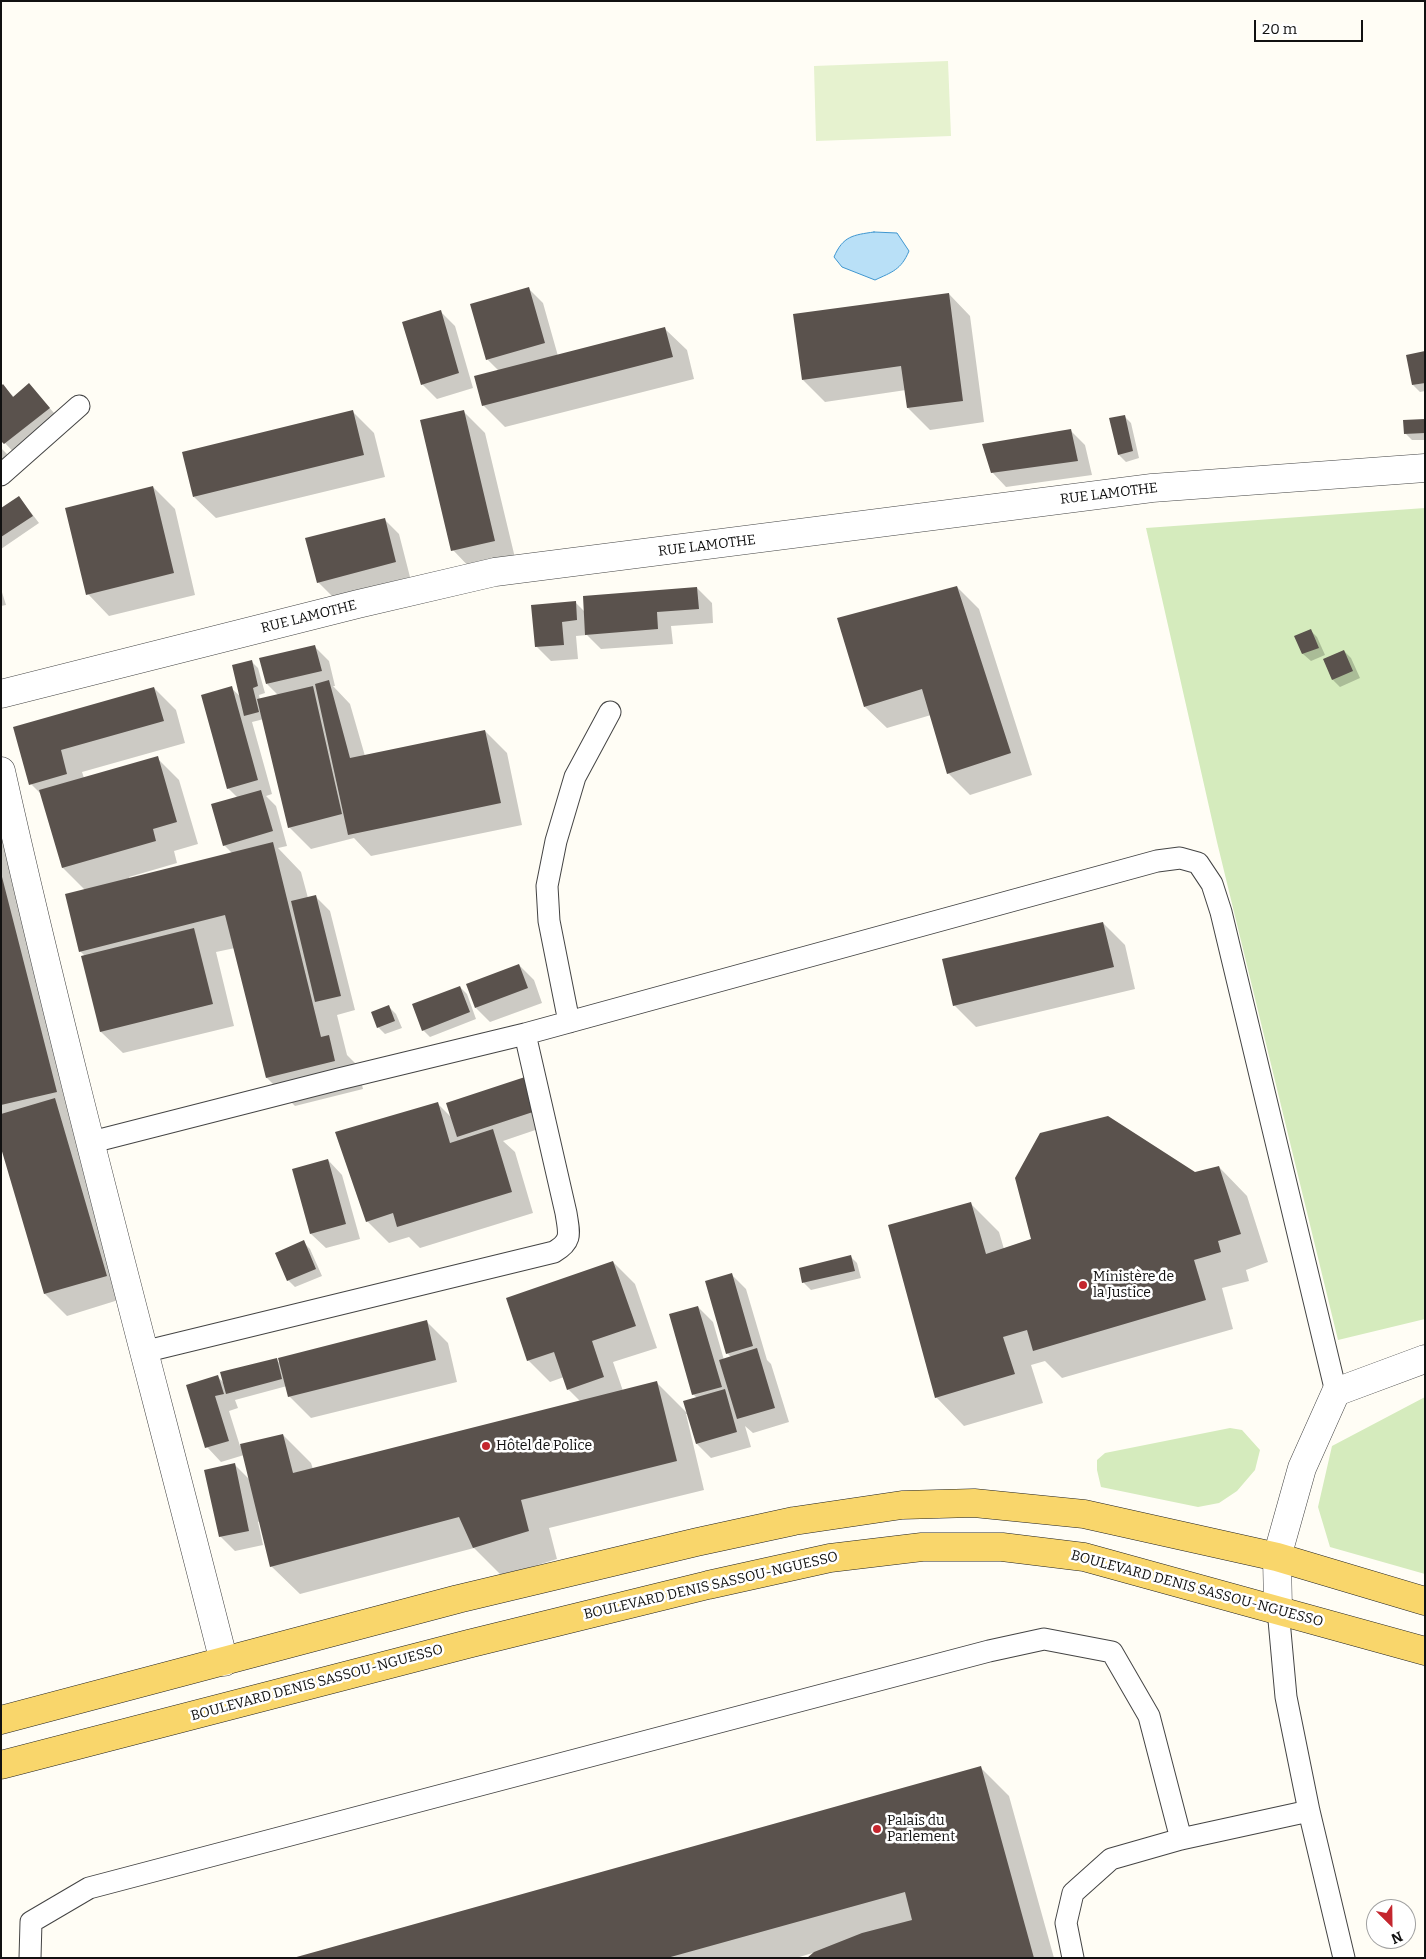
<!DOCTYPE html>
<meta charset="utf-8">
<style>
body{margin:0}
#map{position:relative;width:1426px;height:1959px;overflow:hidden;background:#fffdf5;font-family:Bitter,serif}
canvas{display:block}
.frame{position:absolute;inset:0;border:2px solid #111;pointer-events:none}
.north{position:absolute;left:1366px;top:1899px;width:50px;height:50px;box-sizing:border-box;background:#fff;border:1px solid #a0a0a0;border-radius:50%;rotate:157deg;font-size:14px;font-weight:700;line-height:20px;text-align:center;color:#111}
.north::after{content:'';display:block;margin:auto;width:18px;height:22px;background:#c4262e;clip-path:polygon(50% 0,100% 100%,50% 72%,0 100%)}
.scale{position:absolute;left:1254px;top:20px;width:109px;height:22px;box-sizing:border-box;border:2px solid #111;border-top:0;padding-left:6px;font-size:15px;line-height:18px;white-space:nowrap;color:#111;-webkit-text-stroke:4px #fff;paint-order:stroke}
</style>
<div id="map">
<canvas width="1426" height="1959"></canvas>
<div class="frame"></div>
<div class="north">N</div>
<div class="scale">20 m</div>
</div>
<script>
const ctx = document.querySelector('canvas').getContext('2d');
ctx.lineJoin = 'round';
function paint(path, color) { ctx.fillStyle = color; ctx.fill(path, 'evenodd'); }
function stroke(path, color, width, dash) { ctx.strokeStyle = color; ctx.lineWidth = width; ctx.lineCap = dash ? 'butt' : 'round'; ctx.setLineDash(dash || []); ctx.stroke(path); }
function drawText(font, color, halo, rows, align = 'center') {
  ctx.font = font + ' Bitter,serif'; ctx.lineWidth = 5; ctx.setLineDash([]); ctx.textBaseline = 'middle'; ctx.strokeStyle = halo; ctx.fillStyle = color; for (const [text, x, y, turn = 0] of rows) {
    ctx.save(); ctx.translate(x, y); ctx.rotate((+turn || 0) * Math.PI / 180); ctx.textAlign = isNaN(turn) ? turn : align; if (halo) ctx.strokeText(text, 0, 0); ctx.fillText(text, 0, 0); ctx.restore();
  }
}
paint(new Path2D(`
 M1425,508V1319L1338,1340L1217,842L1146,528Z
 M1425,1397V1574L1330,1547L1318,1507L1332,1446Z
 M1230,1428L1242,1430L1260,1450L1255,1470L1237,1491L1219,1503L1198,1507L1101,1487L1097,1470V1460L1105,1453Z`), '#d5ebbd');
paint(new Path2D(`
 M948,61L951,136L816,141L814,66Z`), '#e6f2cf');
const water = new Path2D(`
 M874,232L897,233L909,251C901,270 892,272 875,280L842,267L834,257C843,236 853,235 874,232Z`);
paint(water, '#b9e0f7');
stroke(water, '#3f96cf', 1);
paint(new Path2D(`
 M529,289L543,303L558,356L665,329L687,350L694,379L505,427L483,405L499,371L487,359Z
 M949,294L970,316L984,422L930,430L908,408L906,390L825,402L803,380Z
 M440,311L455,326L473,388L437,399L422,384Z
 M1425,352V391L1420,392L1413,385Z
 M29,385L63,423L19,458L5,443L3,386L14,397Z
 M352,411L374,433L385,477L216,518L194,497Z
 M463,411L485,433L516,562L474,572L453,550Z
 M1124,416L1131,423L1139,458L1126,462L1119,455Z
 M1425,420V440H1412L1405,433Z
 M1070,430L1085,445L1092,475L1006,487L992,472Z
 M1,448L12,459L1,469Z
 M153,487L175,509L195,595L109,616L88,594Z
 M19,497L39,523L1,549V509Z
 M384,519L399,534L410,577L333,597L318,582Z
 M957,587L979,609L1032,775L970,795L948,773L931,715L887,728L865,707Z
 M697,588L712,603L713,623L671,626L673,644L601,649L587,635L576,636L578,659L551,661L536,646L575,602L585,612Z
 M1,589L6,605L1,606Z
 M1310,630L1317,637L1325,655L1311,661L1303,654L1296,636Z
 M314,646L329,661L335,686H333L350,704L365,756L485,731L507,753L522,825L371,856L354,838L311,849L289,827L264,719L252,722L272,794L266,796L276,806L287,846L278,848L301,872L308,898L315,896L330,911L355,1010L337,1015L347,1055L357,1065L363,1089L295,1106L267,1078L235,948L216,952L234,1026L123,1053L101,1032L85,956L80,951L85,890L63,868L43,796L31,784L14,728L154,688L176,710L185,743L82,772L84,778L157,758L179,780L198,844L174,851L177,863L129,877L130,879L232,853L224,845L238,798L228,788L231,688L241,697L251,661L258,668L265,693L259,695L260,700L278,695L267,684Z
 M1344,651L1351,658L1360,678L1340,687L1333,680L1324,660Z
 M1,814L128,1297L67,1316L45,1294L1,1144Z
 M1103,923L1125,945L1135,989L976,1027L954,1005Z
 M519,965L534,980L542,1003L490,1022L476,1008Z
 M460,987L467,994L476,1019L430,1037L423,1030Z
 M389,1007L396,1014L402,1028L385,1034L378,1027Z
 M528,1078L553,1124L503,1141L515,1152L533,1213L420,1248L409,1237L389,1243L367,1221L437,1103L452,1118Z
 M328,1160L342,1175L360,1239L326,1248L311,1234Z
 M1219,1167L1247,1196L1268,1262L1246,1270L1249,1281L1222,1288L1233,1329L1062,1378L1045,1361L1031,1365L1043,1403L964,1426L936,1397L971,1204L999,1232L1004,1249L1033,1240L1195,1173Z
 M303,1242L310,1249L322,1276L295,1287L288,1280Z
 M850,1256L857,1263L861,1278L811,1290L804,1283L800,1269Z
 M613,1262L635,1284L657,1348L613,1362L623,1391L657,1383L688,1414H686L704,1490L549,1528L557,1559L502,1576L474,1548L300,1594L271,1566L260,1521L258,1522L263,1545L235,1551L220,1536L235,1465L250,1480L244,1455L221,1462L207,1447L218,1377L224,1383L276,1360L281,1364L426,1321L448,1343L457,1382L311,1418L289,1396L287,1386L235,1400L238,1408L229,1411L240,1446L283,1435L311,1463L313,1469L581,1402L568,1389L564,1377L550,1382L528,1360Z
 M731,1274L746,1289L767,1360L771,1364L789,1422L753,1433L745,1426L751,1447L711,1458L697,1444V1398L693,1394L698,1307L713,1322L724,1360L731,1357L727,1353Z
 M981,1768L1009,1796L1054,1958H809L816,1952L796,1958H296Z`), '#0003');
paint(new Path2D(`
 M529,287L545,343L486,360L470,304Z
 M949,293L963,401L907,408L901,366L802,380L793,314Z
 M441,310L459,373L421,385L402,322Z
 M665,327L673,357L482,406L474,376Z
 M1425,351V383L1412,385L1406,355Z
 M29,383L50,408L4,444L1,441V386L3,384L13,397Z
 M353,410L364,455L193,497L182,452Z
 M464,410L495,541L451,551L420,420Z
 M1125,415L1133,451L1118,455L1109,418Z
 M1425,419V433L1404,434L1403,420Z
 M1071,429L1078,461L991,473L982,444Z
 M153,486L174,573L86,595L65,508Z
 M19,496L33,516L1,537V508Z
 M385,518L396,562L317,583L305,538Z
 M957,586L1011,753L947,774L922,689L864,707L837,618Z
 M697,587L699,609L657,612L658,629L585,635L583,596Z
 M576,601L577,620L562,622L564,645L535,647L531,605Z
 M1311,629L1319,648L1302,654L1294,636Z
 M315,645L322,671L266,684L259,658Z
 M1344,650L1353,671L1332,680L1323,659Z
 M252,660L258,686L253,688L259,712L244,716L232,665Z
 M329,680L350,758L485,730L501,803L348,835L315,684Z
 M232,686L258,780L227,789L201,695Z
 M313,686L342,814L288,828L257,699Z
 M154,687L164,721L61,750L67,774L29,785L13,727Z
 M158,756L177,822L153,829L156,841L62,868L39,790Z
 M261,790L273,831L223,846L211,804Z
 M273,842L321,1037L329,1035L335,1061L266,1078L225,915L79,952L65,894Z
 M1,873L57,1092L1,1105Z
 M316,895L341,996L315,1002L291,901Z
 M1103,922L1114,967L953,1006L942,959Z
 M194,928L213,1004L100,1032L81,956Z
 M519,964L528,988L475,1008L466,984Z
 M460,986L470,1012L422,1031L412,1004Z
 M389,1005L395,1021L377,1028L371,1012Z
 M528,1076L539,1110L457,1137L446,1103Z
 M55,1098L107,1276L44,1294L1,1148V1114Z
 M438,1102L450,1143L493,1129L512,1192L397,1227L393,1213L366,1222L335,1132Z
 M1108,1116L1195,1172L1219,1166L1241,1234L1218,1241L1221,1252L1194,1260L1206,1300L1033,1351L1027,1330L1003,1337L1015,1374L935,1398L888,1225L971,1202L986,1254L1031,1239L1015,1178L1040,1133Z
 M328,1159L346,1224L310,1234L292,1169Z
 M304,1240L316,1269L287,1281L275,1253Z
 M851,1255L855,1271L802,1283L799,1268Z
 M613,1261L636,1326L592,1341L604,1377L567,1390L554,1352L527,1361L506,1298Z
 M732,1273L753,1346L726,1354L705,1281Z
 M698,1306L722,1387L692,1395L669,1314Z
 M427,1320L436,1360L288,1397L278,1358Z
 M757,1348L775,1408L737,1419L719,1360Z
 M277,1358L282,1379L226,1394L220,1372Z
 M218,1375L224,1394L215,1396L229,1441L205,1448L186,1385Z
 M657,1381L677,1461L521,1500L529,1531L473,1548L459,1517L270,1567L240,1444L283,1434L293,1473Z
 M725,1389L737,1432L696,1444L683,1401Z
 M235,1463L249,1531L219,1537L204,1470Z
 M981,1766L1034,1958H807L814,1952L862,1933L912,1920L905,1892L667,1958H293Z`), '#5a524d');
const lane = new Path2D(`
 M1,475L79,406
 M569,1022L549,921L547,886L556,841L575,777L610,712
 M92,1142L339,1079L525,1034L1157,861L1180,858L1198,863L1212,884L1221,912L1336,1392
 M143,1352L554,1252C573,1241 569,1233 566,1213L525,1034
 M1278,1609L1286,1697L1309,1811L1344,1958
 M30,1958L31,1922L89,1888L989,1651L1044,1639L1112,1652L1149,1716L1181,1839
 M1073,1958L1066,1923L1073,1893L1111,1859L1181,1839L1309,1811`);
const street = new Path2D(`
 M1,694L358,604L495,572L1152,488L1425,468
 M1,771C68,1070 149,1366 224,1662
 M1278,1609L1277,1557L1302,1468L1336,1392L1425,1359`);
const primary = new Path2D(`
 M1,1720L458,1599L697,1542L794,1521L902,1505L974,1503L1084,1514L1277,1557L1425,1601
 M1,1765L468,1644L708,1585L830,1558L922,1547H1002L1084,1557L1425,1651`);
stroke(lane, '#444', 23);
stroke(street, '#444', 29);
stroke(primary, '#222', 29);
stroke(lane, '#fff', 21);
stroke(street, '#fff', 28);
stroke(primary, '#f9d66b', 28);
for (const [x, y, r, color] of [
 [1083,1285,5,"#c4262e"],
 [486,1446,5,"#c4262e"],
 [877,1829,5,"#c4262e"]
]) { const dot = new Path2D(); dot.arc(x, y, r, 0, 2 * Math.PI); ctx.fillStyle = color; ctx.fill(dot); stroke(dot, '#fff', 2); }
drawText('14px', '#111', '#fff', [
 ["RUE LAMOTHE",1109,494,-7],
 ["RUE LAMOTHE",707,546,-7],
 ["RUE LAMOTHE",309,617,-14],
 ["BOULEVARD DENIS SASSOU-NGUESSO",711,1586,-13],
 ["BOULEVARD DENIS SASSOU-NGUESSO",1197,1589,15],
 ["BOULEVARD DENIS SASSOU-NGUESSO",317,1683,-15]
]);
drawText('14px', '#111', '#fff', [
 ["Ministère de",1093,1277],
 ["la Justice",1093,1293],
 ["Hôtel de Police",496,1446],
 ["Palais du",887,1821],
 ["Parlement",887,1837]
], 'left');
</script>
